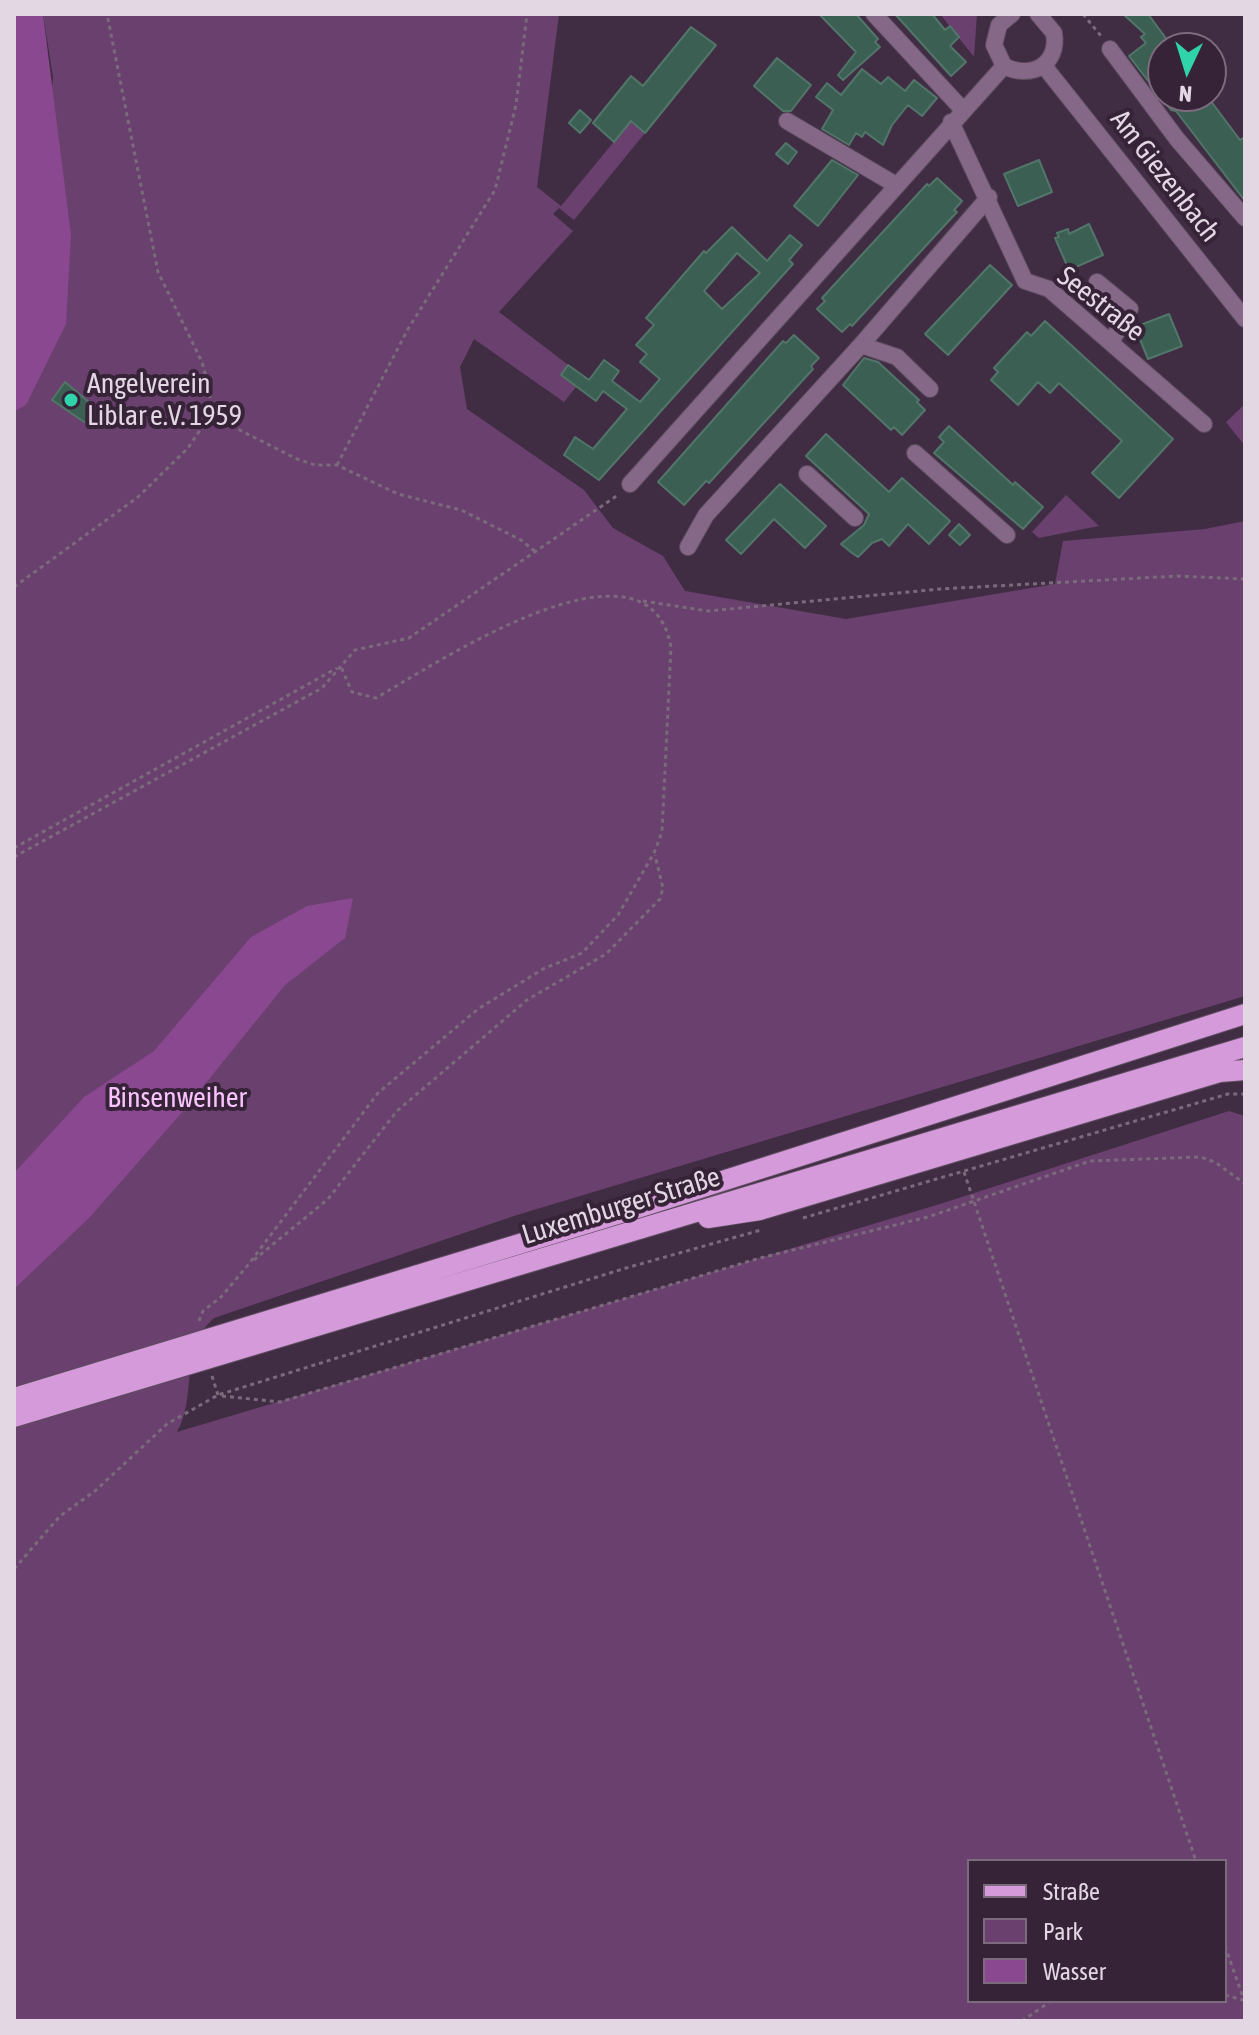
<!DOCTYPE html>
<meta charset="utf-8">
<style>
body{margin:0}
#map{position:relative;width:1259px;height:2035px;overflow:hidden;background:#412d43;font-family:"Asap Condensed",sans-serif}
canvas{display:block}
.frame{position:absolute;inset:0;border:16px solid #e4d7e4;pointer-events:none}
.legend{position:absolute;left:967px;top:1859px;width:260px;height:144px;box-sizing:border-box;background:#362338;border:2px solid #7c6b7d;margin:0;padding:10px 14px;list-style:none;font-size:24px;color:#e4d7e4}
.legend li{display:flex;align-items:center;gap:16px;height:40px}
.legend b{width:40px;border:2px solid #7c6b7d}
.north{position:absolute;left:1147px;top:32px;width:80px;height:80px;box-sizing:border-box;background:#362338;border:2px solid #7c6b7d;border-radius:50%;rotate:184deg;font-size:22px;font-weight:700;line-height:32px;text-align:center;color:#e4d7e4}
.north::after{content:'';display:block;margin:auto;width:28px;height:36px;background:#30d4aa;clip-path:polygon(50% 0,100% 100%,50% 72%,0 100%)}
</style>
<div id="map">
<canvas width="1259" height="2035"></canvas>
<div class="frame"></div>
<ul class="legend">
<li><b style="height:10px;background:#d49ad9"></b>Straße</li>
<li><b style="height:22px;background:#6a406e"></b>Park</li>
<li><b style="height:22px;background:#89488f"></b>Wasser</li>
</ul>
<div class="north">N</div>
</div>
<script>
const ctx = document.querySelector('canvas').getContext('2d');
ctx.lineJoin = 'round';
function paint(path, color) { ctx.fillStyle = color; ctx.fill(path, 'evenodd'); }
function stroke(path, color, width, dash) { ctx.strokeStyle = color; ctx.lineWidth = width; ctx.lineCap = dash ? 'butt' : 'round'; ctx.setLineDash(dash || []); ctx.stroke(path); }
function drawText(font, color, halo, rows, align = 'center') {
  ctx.font = font + ' "Asap Condensed",sans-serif'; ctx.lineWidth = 8; ctx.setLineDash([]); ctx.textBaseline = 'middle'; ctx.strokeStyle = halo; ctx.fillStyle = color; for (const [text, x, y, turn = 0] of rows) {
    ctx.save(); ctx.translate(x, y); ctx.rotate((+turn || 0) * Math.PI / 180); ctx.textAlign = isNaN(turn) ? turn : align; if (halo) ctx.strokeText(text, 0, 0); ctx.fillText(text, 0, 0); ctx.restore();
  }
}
paint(new Path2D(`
 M43,14H559L537,187L561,206L631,121L645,133L574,220L559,208L553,214L573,231L499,312L584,377L564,402L474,339L460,367L467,409L584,490L613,528L663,556L685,591L846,619L1055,584L1063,541L1205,529L1245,521V996L517,1215L214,1318C178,1350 198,1396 177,1432L940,1204L1229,1111L1245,1116V2021H14V412L26,405L53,77ZM969,1861H1225V2001H969Z
 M940,14H977L974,57Z
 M1245,404V446L1226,422Z
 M1066,495L1099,526L1039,538L1032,532Z`), '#6a406e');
paint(new Path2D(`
 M14,14H43L71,235L66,324L26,405L14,412Z
 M353,898L345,938L285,985L185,1109L89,1218L14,1289V1173L84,1097L154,1051L251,937L307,906Z`), '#89488f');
const building = new Path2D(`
 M819,14H856L878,39L875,42L880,47L843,80L838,75L856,52Z
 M895,14H932L945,30L950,26L959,37L950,46L966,62L951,76Z
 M1123,14H1148L1173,48H1163V78L1152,86L1129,56L1146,43L1141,37L1145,34Z
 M691,27L716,45L645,133L631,121L614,142L593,123L631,76L643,86Z
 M777,58L811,85L791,111H783L754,86Z
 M862,69L881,84L888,77L905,91L914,80L937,98L922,116L908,105L892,125L883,145L865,132L862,137L856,133L849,145L822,129L833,110L816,97L827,83L841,95Z
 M1160,96H1207L1240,140L1245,137V201L1176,111L1171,110Z
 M580,110L591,120L580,133L569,123Z
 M786,143L797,152L788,164L776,154Z
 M832,160L858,175L818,226L794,206Z
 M1039,160L1052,192L1018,206L1004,174Z
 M937,178L962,201L954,210L957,212L852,326L850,324L842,332L817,309L825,301L822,298L927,184L929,186Z
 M1089,224L1103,255L1069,270L1055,238L1059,237L1057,233L1068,229L1069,234Z
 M732,227L767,261L790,235L802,245L789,260L793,264L599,480L564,455L575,437L593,449L627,409L603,391L596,401L561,375L568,365L589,380L604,360L619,371L612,381L640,402L660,379L640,362L647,354L636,345L654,325L646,318L704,251L706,253ZM737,253L760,273L722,309L704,291Z
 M990,265L1012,285L948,355L925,334Z
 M1169,314L1182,346L1148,359L1135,327Z
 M1045,321L1173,439L1119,498L1092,473L1122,441L1059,383L1050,393L1038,382L1018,405L991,380L998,372L994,368L1027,332L1031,336Z
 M794,335L819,358L811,366L813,369L709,483L706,481L684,505L658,482L783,341L786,343Z
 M864,358L878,362L919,400L917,402L925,410L902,435L894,427L891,430L843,385Z
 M65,382L97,409L87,424L52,400Z
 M949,426L1013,485L1015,482L1043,507L1023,529L934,453L944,442L939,437Z
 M826,434L889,492L902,478L950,521L929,544L908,524L889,546L882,539L872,543L858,557L852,553L841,544L864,525L869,514L806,456Z
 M780,484L826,526L805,548L774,519L741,554L726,540Z
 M959,524L970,535L960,545L949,535Z`);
paint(building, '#3b5f53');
stroke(building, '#517669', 2);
const minor = new Path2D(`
 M874,14L963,110
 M1012,14L999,25L994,45L1004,66C1032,80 1059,64 1054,33L1038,14
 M1110,49L1177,139L1245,218
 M1044,66L1245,319
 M787,121L896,185
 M951,122L1025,281L1049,289L1204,424
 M1097,282L1130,309L1111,342
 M861,345L897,357L930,389
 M915,453L1007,535
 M807,474L855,518
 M630,484L1004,66
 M688,547L706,515L861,345L989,197`);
const major = new Path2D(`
 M708,1218L760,1210L1220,1072L1245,1070
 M14,1398L644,1206L1245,1014
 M14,1417L1245,1047`);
stroke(minor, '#5e4c60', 18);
stroke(major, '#5e4c60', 22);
stroke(new Path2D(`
 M1083,14L1101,36
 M210,415L297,459L315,465H337L398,494L461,510L521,540L537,553
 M337,465L408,329L495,190L516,105L527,14
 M14,587L138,497L188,448L210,415V392L202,362L158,272L107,14
 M643,601L708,611L940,589L1177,576L1245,579
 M14,848L337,668
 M14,857L322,688L355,650L409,638L618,495
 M964,1172L1196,1861
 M803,1218L1228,1094H1245
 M254,1260L328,1199L397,1111L527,1000L606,954L660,899L663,888L655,855
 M199,1321L203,1311L221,1297L248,1265L378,1093L478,1009L543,969L582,953L618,915L654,853L662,832L671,647C648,520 431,667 376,698L352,692L341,667
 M212,1376L218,1395
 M222,1396L280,1402L760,1258L928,1217L1090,1161L1200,1157L1215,1162L1245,1184
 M14,1569L60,1516L95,1491L167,1424L218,1395L626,1268L761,1230
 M1225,1946L1245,2003
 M1225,1995L1243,2000
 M1022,2021L1051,2001`), '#7b6a7c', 3, [4, 4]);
stroke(minor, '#856887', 16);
stroke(major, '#d49ad9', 20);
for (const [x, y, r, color] of [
 [71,400,8,"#30d4aa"]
]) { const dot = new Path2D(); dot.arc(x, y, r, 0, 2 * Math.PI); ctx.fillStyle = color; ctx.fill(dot); stroke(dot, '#362338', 3); }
drawText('28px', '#e4d7e4', '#362338', [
 ["Am Giezenbach",1165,176,52],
 ["Seestraße",1101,304,38],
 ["Luxemburger Straße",621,1206,-17]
]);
drawText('28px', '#e4d7e4', '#362338', [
 ["Angelverein",87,384],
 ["Liblar e.V. 1959",87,416]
], 'left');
drawText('28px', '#f9c4fd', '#362338', [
 ["Binsenweiher",177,1098]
]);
</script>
